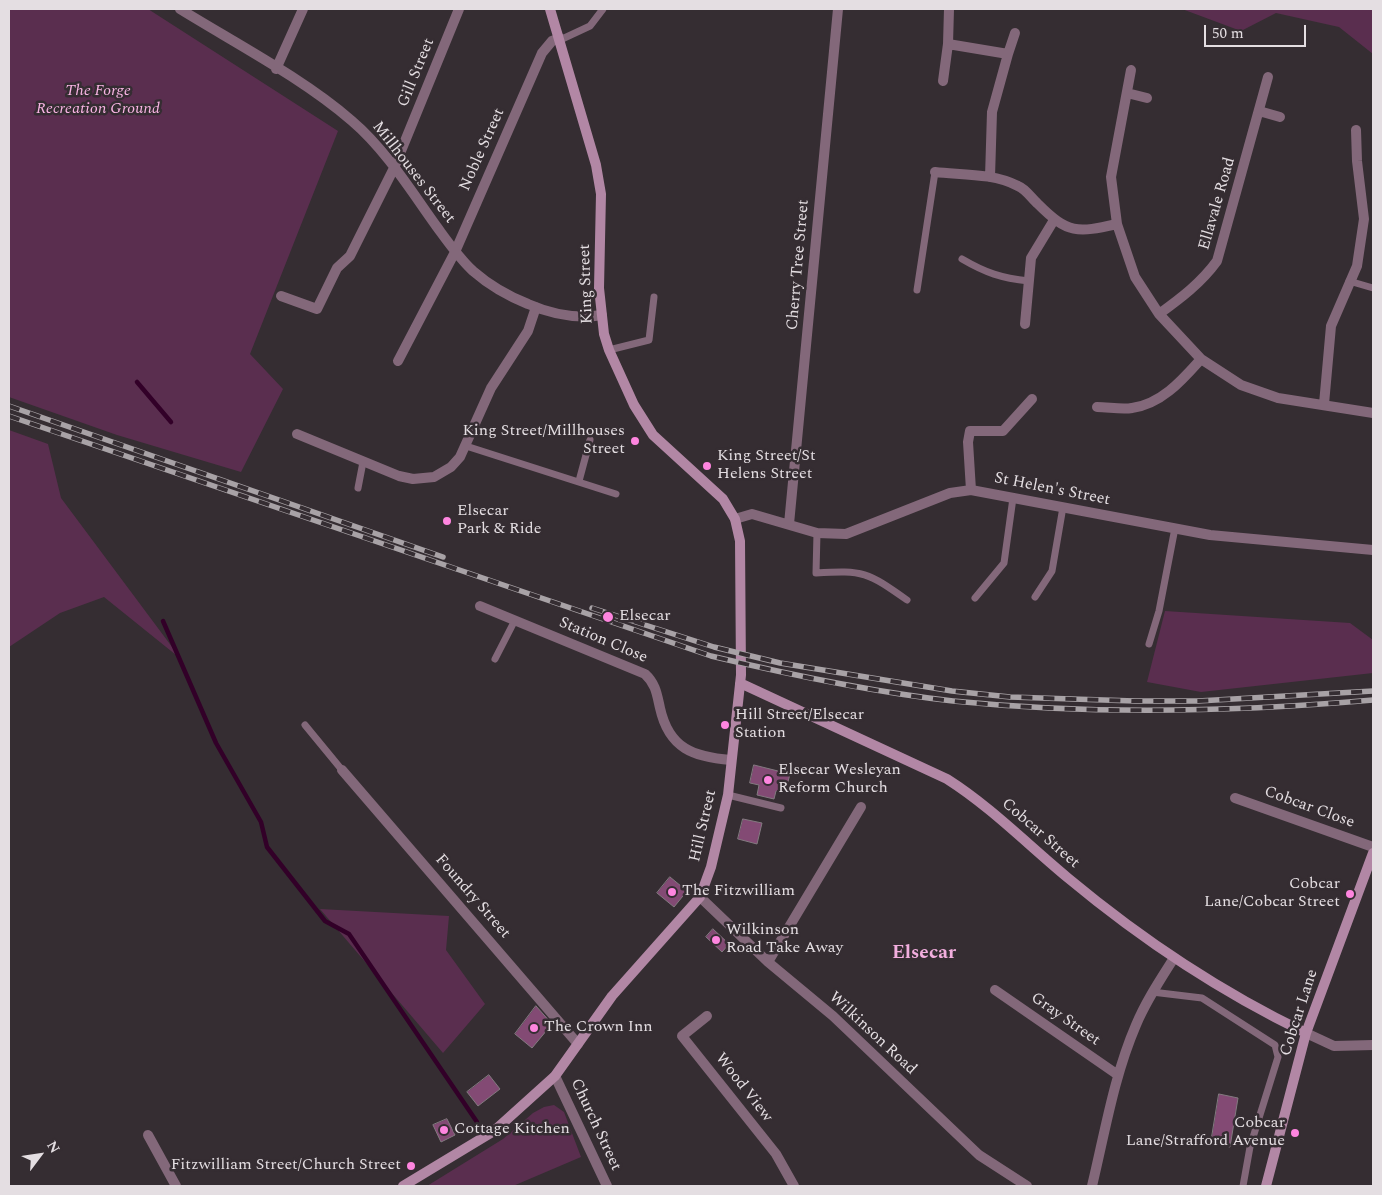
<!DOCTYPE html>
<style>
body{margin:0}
#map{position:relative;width:1382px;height:1195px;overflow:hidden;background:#352d32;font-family:Spectral,serif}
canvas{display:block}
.frame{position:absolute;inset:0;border:10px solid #e4dee2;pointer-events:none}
.north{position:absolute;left:15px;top:1130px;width:50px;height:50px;-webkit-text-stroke:4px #352d32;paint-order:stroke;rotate:59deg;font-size:14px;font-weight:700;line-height:20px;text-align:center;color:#e4dee2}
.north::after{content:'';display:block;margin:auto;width:18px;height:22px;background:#e4dee2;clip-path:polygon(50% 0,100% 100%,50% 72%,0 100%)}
.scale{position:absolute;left:1204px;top:25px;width:102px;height:22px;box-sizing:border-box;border:2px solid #e4dee2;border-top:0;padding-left:6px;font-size:15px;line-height:18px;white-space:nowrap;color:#e4dee2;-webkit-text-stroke:4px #352d32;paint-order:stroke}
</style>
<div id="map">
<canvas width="1382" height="1195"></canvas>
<div class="frame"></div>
<div class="north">N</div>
<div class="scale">50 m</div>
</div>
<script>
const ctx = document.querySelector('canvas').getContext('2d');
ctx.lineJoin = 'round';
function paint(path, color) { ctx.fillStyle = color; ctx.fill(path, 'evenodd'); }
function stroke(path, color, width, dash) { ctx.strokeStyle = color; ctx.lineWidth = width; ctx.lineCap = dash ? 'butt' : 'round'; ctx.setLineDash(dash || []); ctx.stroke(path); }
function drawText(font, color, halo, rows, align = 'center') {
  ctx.font = font + ' Spectral,serif'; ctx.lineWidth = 5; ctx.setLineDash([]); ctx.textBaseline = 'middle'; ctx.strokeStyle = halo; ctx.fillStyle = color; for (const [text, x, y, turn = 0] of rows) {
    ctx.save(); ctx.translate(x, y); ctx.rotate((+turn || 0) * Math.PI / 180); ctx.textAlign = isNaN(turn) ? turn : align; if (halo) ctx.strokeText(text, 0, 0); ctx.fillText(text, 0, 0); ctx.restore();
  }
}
paint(new Path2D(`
 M9,9H148L338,131L250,354L283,389L241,472L117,435L9,397Z
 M1182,9H1373V54L1339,27L1276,13L1241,31Z
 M9,430L48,444L61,498L181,659L104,597L60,613L9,647Z
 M1165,611L1350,623L1373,640V673L1201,692L1147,682Z
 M320,909L449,916L446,950L485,1004L443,1053Z
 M554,1105L564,1112L581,1157L513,1186H427L503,1139L533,1113L544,1107Z`), '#5a2e4f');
stroke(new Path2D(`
 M137,382L171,422
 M163,621L216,743L261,822L267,847L325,921L349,934L477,1122`), '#320028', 4.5);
const building = new Path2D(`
 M754,765L790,774L785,793L776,791L774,799L757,795L759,785L750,783Z
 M743,819L762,823L757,844L738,839Z
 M670,877L687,891L674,907L657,893Z
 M713,929L729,944L722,952L706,937Z
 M536,1006L552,1024L532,1048L515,1034Z
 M489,1075L500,1089L478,1106L467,1092Z
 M1219,1094L1238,1098L1230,1147L1211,1143Z
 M447,1119L455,1135L441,1142L433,1125Z`);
paint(building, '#834a74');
stroke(building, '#837a80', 1);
stroke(new Path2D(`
 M560,40L590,26L603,9
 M962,259C986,273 1001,278 1029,281
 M1349,281L1373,288
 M917,290L935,172
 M609,350L649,340L654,297
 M466,446L616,494
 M579,481L590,440
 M358,488L363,462
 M817,533L816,573C864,570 867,572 907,600
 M1035,597L1052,571L1063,507
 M975,598L1004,563L1013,498
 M1149,644L1159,611L1175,528
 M495,659L515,620
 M305,725L342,770
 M728,795L781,808
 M1152,992L1202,998L1275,1045L1278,1057L1250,1147L1243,1186`), '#83687a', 7);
stroke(new Path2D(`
 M180,9C235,43 304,79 352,121C386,150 411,191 437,227C448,242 459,258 473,271C489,285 508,296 528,304C551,314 577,319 602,315
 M949,9L948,44L1008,54L992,112L990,177
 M1008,54L1015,33
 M276,69L303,9
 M1131,70L1111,177L1117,224L1135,277L1159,314L1201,359L1241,385L1278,398L1373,413
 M943,81L948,44
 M1127,93L1147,98
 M1259,111L1280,117
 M935,172C962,175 993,173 1018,186C1026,189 1032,199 1038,204C1068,234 1077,233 1117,224
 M281,296L317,309L337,268L350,256L394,168L459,9
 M1159,314C1181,298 1201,283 1217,261L1268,77
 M1025,324L1031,258L1054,220
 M398,361L455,252L542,53L552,41L560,38
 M1324,404L1331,326L1357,266L1364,219L1357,161L1356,130
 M1097,407C1108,407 1122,410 1132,408C1162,404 1183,379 1201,359
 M297,434L399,476L413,479L434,477L451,467L460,457L491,388L528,331L536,307
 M971,490L968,442L970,431H1003L1032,399
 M735,519L752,514L817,533L846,534L950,493L971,490L1210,535L1373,550
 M789,524L838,9
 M480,606L645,674C656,684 657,695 660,708C669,749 694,757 731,760
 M342,770L578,1044
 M1235,798L1373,847
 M700,897L768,962L833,1016L979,1155L1027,1186
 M768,962L861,807
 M995,990L1118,1075
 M707,1016L682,1036L776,1154L794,1186
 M1306,1033L1334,1046L1373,1045
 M555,1076L607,1186
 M148,1135L176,1186
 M1092,1186C1105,1132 1114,1076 1136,1025C1146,1001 1160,980 1174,958`), '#83687a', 10);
stroke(new Path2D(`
 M740,683L947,779C991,807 1027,844 1068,878C1140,938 1221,992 1306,1033
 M403,1186L494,1131L555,1076L612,996L700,897L711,867L728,795L741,675L740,541L735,519L723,499L653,435L634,405L609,350L604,334L599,288L601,194L596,165L550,9
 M1266,1186L1306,1033L1373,853`), '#b287a5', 10);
const rail = new Path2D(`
 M9,406L443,557
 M9,416L711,656C791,675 872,692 953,701C1093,715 1234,712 1373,700
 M592,608L714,647L780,663L952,691L1010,697L1135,701H1198L1373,691`);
stroke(rail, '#a8a2a6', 5.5);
stroke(rail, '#352d32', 4, [11]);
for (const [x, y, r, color] of [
 [635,441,5,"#fe85df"],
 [707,466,5,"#fe85df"],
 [447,521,5,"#fe85df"],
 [608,617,6,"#fe85df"],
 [725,725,5,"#fe85df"],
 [768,780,5,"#fe85df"],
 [672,892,5,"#fe85df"],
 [1350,894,5,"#fe85df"],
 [716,940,5,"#fe85df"],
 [534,1028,5,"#fe85df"],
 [444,1130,5,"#fe85df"],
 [1295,1133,5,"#fe85df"],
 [411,1166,5,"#fe85df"]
]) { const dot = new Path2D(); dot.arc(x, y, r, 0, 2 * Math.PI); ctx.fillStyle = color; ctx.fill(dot); stroke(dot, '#352d32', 2); }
drawText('16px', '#e4dee2', '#352d32', [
 ["Gill Street",417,73,-68],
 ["Noble Street",483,150,-66],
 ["Millhouses Street",413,173,52],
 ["Ellavale Road",1218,204,-74],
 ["Cherry Tree Street",799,265,-85],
 ["King Street",587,284,-92],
 ["St Helen's Street",1052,490,11],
 ["Station Close",603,641,23],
 ["Cobcar Close",1309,808,20],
 ["Hill Street",704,826,-77],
 ["Cobcar Street",1040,834,41],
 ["Foundry Street",472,897,49],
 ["Cobcar Lane",1300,1013,-72],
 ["Gray Street",1065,1020,35],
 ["Wilkinson Road",872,1034,43],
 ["Wood View",743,1088,52],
 ["Church Street",595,1125,65]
]);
drawText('italic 16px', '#fab5e5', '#352d32', [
 ["The Forge",98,92],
 ["Recreation Ground",98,110]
]);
drawText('16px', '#e4dee2', '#352d32', [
 ["King Street/Millhouses",625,432,"right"],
 ["Street",625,450,"right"],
 ["King Street/St",717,457],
 ["Helens Street",717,475],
 ["Elsecar",457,512],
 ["Park & Ride",457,530],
 ["Elsecar",619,617],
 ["Hill Street/Elsecar",735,716],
 ["Station",735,734],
 ["Elsecar Wesleyan",778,771],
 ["Reform Church",778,789],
 ["Cobcar",1340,885,"right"],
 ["Lane/Cobcar Street",1340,903,"right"],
 ["The Fitzwilliam",682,892],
 ["Wilkinson",726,931],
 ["Road Take Away",726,949],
 ["The Crown Inn",544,1028],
 ["Cobcar",1285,1124,"right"],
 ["Lane/Strafford Avenue",1285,1142,"right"],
 ["Cottage Kitchen",454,1130],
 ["Fitzwilliam Street/Church Street",401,1166,"right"]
], 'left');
drawText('bold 19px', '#f2aede', '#352d32', [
 ["Elsecar",924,954]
]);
</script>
